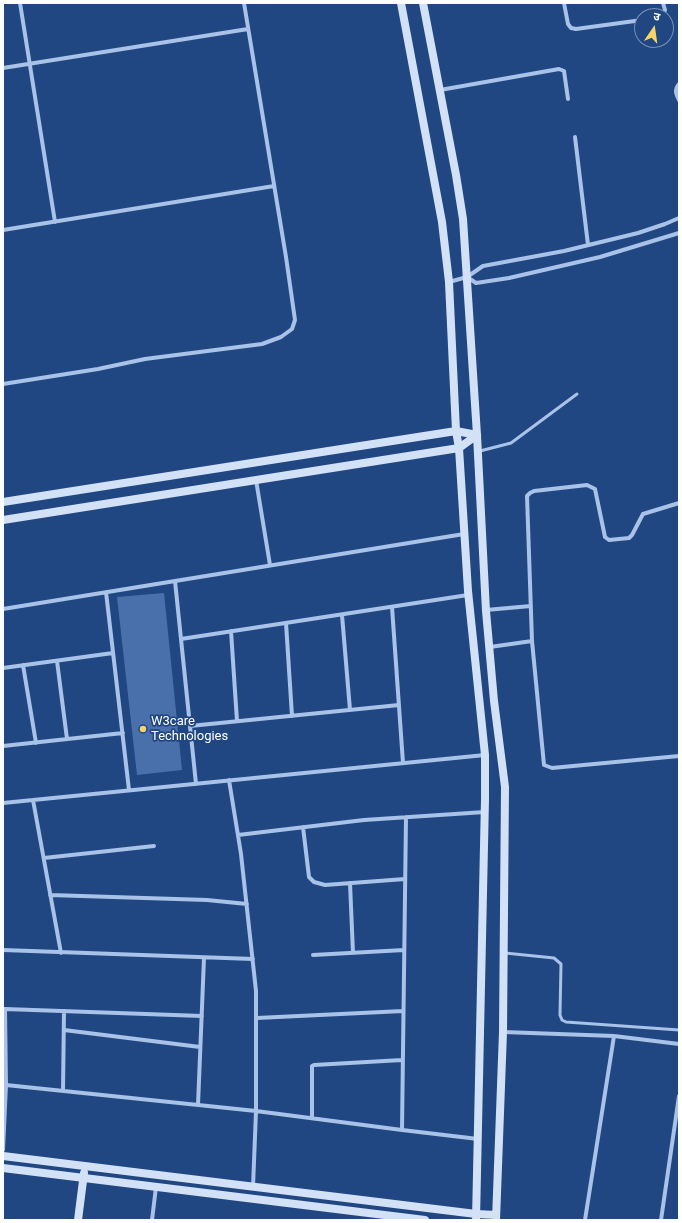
<!DOCTYPE html>
<meta charset="utf-8">
<style>
body{margin:0}
#map{position:relative;width:682px;height:1223px;overflow:hidden;background:#214783;font-family:Roboto,"Noto Sans Devanagari",sans-serif}
canvas{display:block}
.frame{position:absolute;inset:0;border:4px solid #fff;pointer-events:none}
.north{position:absolute;left:634px;top:8px;width:40px;height:40px;box-sizing:border-box;background:#214783;border:1px solid #7a91b5;border-radius:50%;rotate:13deg;font-size:11px;font-weight:700;line-height:16px;text-align:center;color:#fff}
.north::after{content:'';display:block;margin:auto;width:14px;height:18px;background:#f5d36a;clip-path:polygon(50% 0,100% 100%,50% 72%,0 100%)}
</style>
<div id="map">
<canvas width="682" height="1223"></canvas>
<div class="frame"></div>
<div class="north">उ</div>
</div>
<script>
const ctx = document.querySelector('canvas').getContext('2d');
ctx.lineJoin = 'round';
function paint(path, color) { ctx.fillStyle = color; ctx.fill(path, 'evenodd'); }
function stroke(path, color, width, dash) { ctx.strokeStyle = color; ctx.lineWidth = width; ctx.lineCap = dash ? 'butt' : 'round'; ctx.setLineDash(dash || []); ctx.stroke(path); }
function drawText(font, color, halo, rows, align = 'center') {
  ctx.font = font + ' Roboto,sans-serif'; ctx.lineWidth = 3.5; ctx.setLineDash([]); ctx.textBaseline = 'middle'; ctx.strokeStyle = halo; ctx.fillStyle = color; for (const [text, x, y, turn = 0] of rows) {
    ctx.save(); ctx.translate(x, y); ctx.rotate((+turn || 0) * Math.PI / 180); ctx.textAlign = isNaN(turn) ? turn : align; if (halo) ctx.strokeText(text, 0, 0); ctx.fillText(text, 0, 0); ctx.restore();
  }
}
paint(new Path2D(`
 M164,593L182,770L137,775L117,597Z`), '#4a70ab');
stroke(new Path2D(`
 M480,451L511,443L577,394
 M505,953L554,958L561,964L560,1015L562,1020L566,1022L679,1030`), '#a8c2e8', 3);
stroke(new Path2D(`
 M20,3L55,222
 M564,3L568,24L571,28L576,29L642,20
 M662,16L665,10L663,3
 M3,68L248,29
 M679,84C674,90 676,94 679,100
 M440,90L559,69L564,71L568,99
 M575,137L588,245
 M3,230L274,186
 M467,277L476,283L509,278L600,257L679,233
 M449,282L467,277L483,266L564,251L638,233L665,224L679,218
 M3,384L98,369L145,359L262,344L281,337L292,329L295,320L286,257L244,3
 M256,480L270,565
 M175,581L196,784
 M106,592L129,790
 M392,607L403,763
 M3,609L464,534
 M486,610L531,606
 M342,615L350,710
 M286,623L292,716
 M231,631L237,721
 M181,639L468,595
 M532,641L527,496L530,493L534,491L587,485L595,489L605,537L609,540L629,538L632,535L643,514L679,503
 M490,647L532,641L544,765L552,768L679,756
 M57,661L67,739
 M23,665L36,743
 M3,668L113,653
 M190,726L399,705
 M3,746L123,733
 M229,780L241,854L256,991V1111L253,1187
 M33,800L61,953
 M3,803L485,755
 M303,827L309,877L314,882L325,885L405,879
 M238,835L364,820L485,812
 M44,858L154,846
 M350,883L353,953
 M50,895L207,900L247,904
 M3,950L253,959
 M313,955L404,950
 M3,1009H5L6,1085L256,1111L402,1130L406,817
 M5,1009L202,1016
 M257,1018L403,1011
 M64,1030L200,1047
 M503,1032L614,1036L679,1044
 M63,1091L64,1011
 M198,1105L204,958
 M312,1118V1066L314,1065L402,1060
 M402,1130L478,1139
 M3,1150L6,1085
 M152,1220L156,1187
 M585,1220L614,1036
 M661,1220L679,1096`), '#a8c2e8', 4);
stroke(new Path2D(`
 M401,3L442,222L449,282L456,431L459,448L468,591L485,755V799L476,1220
 M423,3L456,175L463,219L477,435L486,611L494,701L505,787L503,1032L496,1220
 M3,502L456,431L477,435
 M3,520L459,448L477,435
 M3,1156L476,1214L496,1215
 M3,1168L425,1220
 M78,1220L84,1173`), '#d3e1f7', 8);
for (const [x, y, r, color] of [
 [143,729,4,"#f5d36a"]
]) { const dot = new Path2D(); dot.arc(x, y, r, 0, 2 * Math.PI); ctx.fillStyle = color; ctx.fill(dot); stroke(dot, '#214783', 1.5); }
drawText('13px', '#fff', '#214783', [
 ["W3care",151,722],
 ["Technologies",151,737]
], 'left');
</script>
